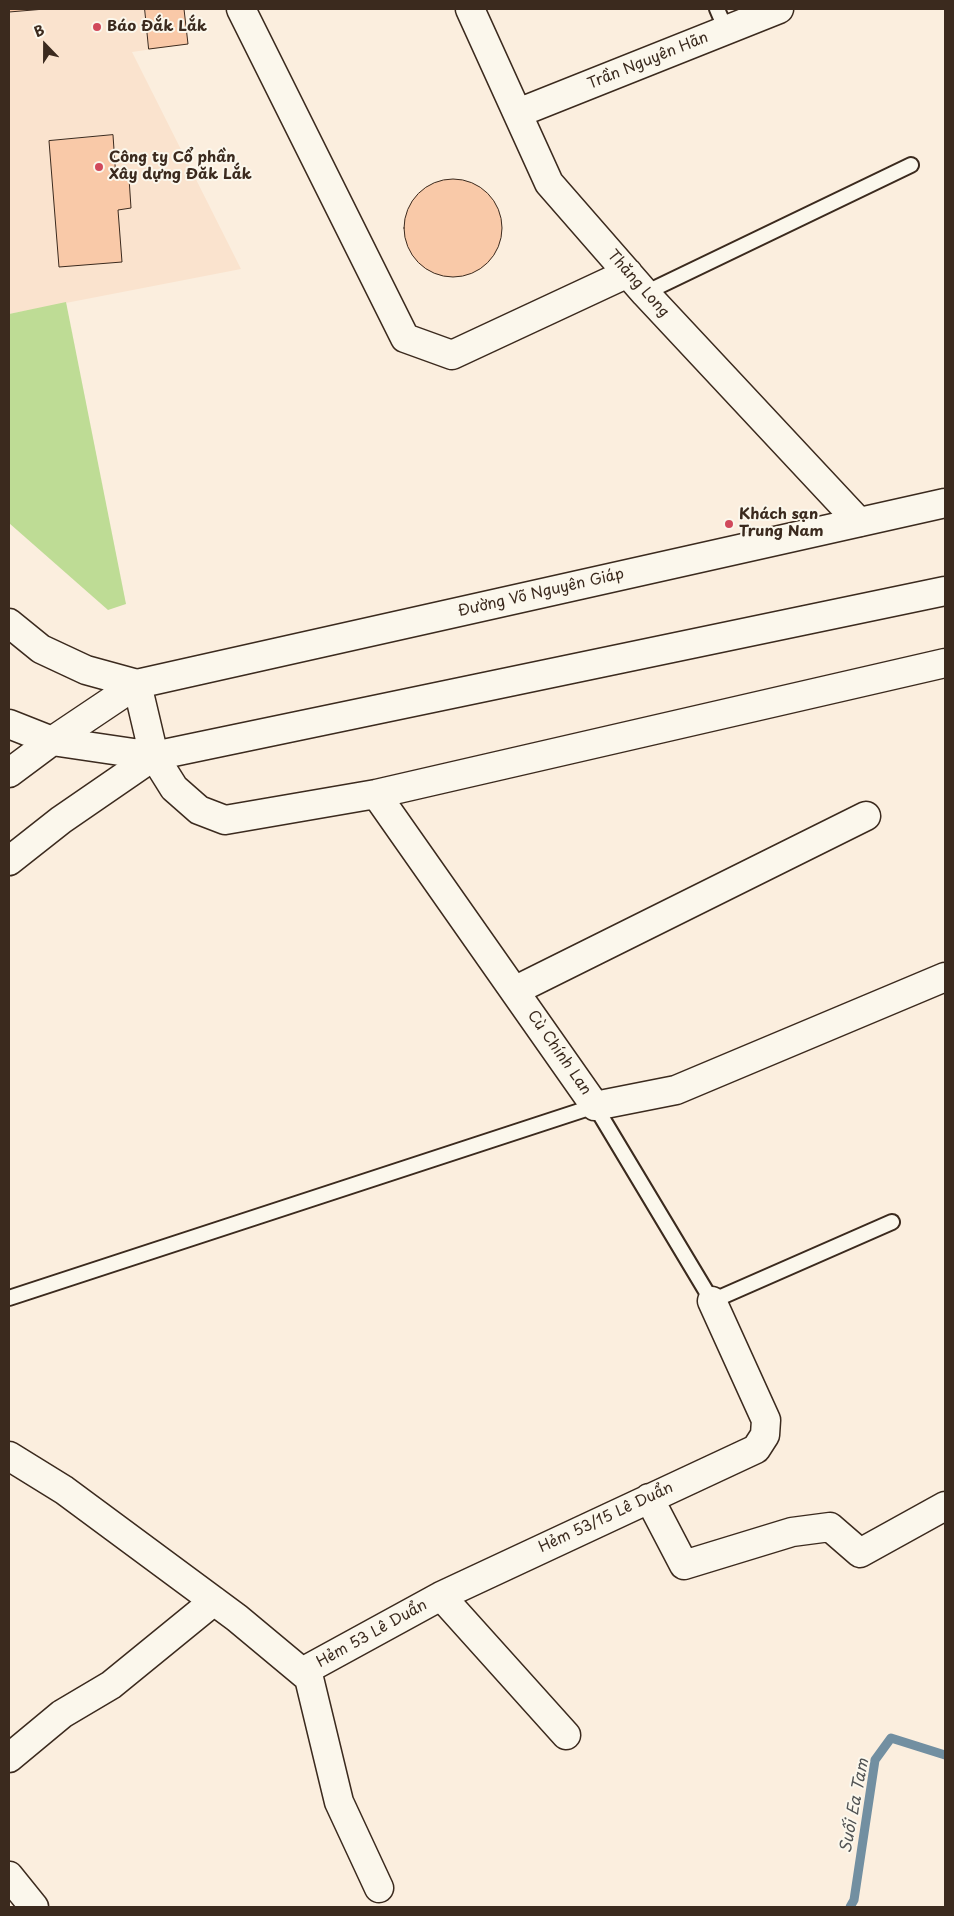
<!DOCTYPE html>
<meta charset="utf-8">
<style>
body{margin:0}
#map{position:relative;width:954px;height:1916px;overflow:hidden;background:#fbeede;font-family:"Playpen Sans",sans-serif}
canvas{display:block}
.frame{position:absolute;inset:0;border:10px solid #3b2a1e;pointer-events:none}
.north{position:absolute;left:20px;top:20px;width:50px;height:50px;-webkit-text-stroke:4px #fbf7ec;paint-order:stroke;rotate:338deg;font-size:14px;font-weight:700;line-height:20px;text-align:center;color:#3b2a1e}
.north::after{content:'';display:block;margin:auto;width:18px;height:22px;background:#3b2a1e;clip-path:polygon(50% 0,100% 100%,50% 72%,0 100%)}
</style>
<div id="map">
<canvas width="954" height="1916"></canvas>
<div class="frame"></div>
<div class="north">B</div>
</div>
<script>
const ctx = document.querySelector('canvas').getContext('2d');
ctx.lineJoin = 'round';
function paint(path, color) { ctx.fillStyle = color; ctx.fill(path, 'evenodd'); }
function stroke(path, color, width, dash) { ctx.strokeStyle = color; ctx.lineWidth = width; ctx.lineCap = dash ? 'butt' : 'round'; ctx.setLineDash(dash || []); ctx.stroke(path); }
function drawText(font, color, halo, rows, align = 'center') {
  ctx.font = font + ' "Playpen Sans",sans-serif'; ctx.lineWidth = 4; ctx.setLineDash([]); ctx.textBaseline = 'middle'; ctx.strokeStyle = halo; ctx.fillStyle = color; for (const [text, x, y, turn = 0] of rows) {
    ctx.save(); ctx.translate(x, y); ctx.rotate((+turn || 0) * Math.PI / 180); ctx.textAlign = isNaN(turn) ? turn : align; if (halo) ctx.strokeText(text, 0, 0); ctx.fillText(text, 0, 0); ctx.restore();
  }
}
paint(new Path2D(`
 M9,9H184L188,44L132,52L241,269L9,314Z`), '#fae3ce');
paint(new Path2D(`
 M66,302L126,604L108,610L9,523V314Z`), '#bedc95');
stroke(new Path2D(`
 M850,1907L854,1900L875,1760L891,1738L945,1755`), '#728fa1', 9);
const building = new Path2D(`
 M9,9H45L9,12Z
 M145,9H184L188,44L149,49Z
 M113,135L116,179L129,178L131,208L118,210L122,262L59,267L49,141Z
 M404 228a49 49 0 1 1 98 0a49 49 0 1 1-98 0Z`);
paint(building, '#f9c9a8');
stroke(building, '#3b2a1e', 1);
const lane = new Path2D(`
 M717,9L726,30
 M645,293L911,165
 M9,1298L595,1106L712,1301L892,1222`);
const street = new Path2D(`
 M241,9L405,338L452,355L628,273
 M470,9L549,183L645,293L859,522
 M518,113L779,9
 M154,756L174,788L199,810L225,820L376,794L945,663
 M376,794L595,1106L676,1090L945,977
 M516,990L866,816
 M9,1456L64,1490L237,1618L309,1678L339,1802L379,1888
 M649,1498L684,1565L792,1532L830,1527L860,1553L945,1506
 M441,1596L566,1735
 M302,1672L441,1596L756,1449L765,1435L766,1420L712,1301
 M9,1758L62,1714L111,1685L214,1601
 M9,1876L34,1907`);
const primary = new Path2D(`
 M9,623L41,649L86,670L137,684
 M137,684L154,756
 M9,724L52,741L154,756L945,591
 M9,773L52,741L137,684L945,503
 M9,861L61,820L154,756`);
stroke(lane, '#3b2a1e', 18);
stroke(street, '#3b2a1e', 31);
stroke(primary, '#3b2a1e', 31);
stroke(lane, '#fbf7ec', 14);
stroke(street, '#fbf7ec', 28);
stroke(primary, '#fbf7ec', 28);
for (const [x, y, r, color] of [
 [97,27,5,"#d1495b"],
 [99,167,5,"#d1495b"],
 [729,524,5,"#d1495b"]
]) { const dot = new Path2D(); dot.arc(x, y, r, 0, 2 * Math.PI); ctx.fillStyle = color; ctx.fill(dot); stroke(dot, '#fbf7ec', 2); }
drawText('bold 15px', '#3b2a1e', '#fbf7ec', [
 ["Báo Đắk Lắk",107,27],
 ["Công ty Cổ phần",109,158],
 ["Xây dựng Đăk Lắk",109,175],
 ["Khách sạn",739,515],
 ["Trung Nam",739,532]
], 'left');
drawText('15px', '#3b2a1e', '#fbf7ec', [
 ["Trần Nguyên Hãn",648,61,-22],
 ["Thăng Long",638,284,48],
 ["Đường Võ Nguyên Giáp",541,593,-13],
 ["Cù Chính Lan",559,1053,55],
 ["Hẻm 53/15 Lê Duẩn",606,1518,-25],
 ["Hẻm 53 Lê Duẩn",372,1634,-29]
]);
drawText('italic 16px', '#525454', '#fbf7ec', [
 ["Suối Ea Tam",855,1806,-79]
]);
</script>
